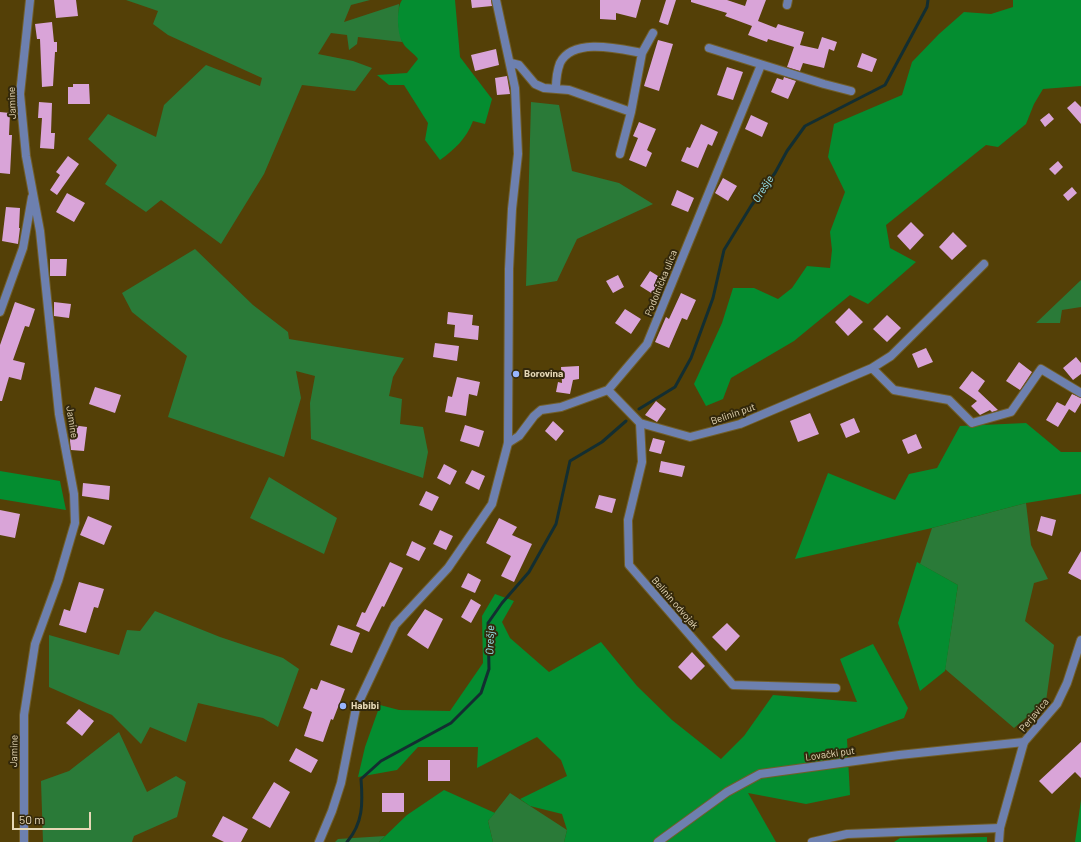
<!DOCTYPE html>
<meta charset="utf-8">
<style>
body{margin:0}
#map{position:relative;width:1081px;height:842px;overflow:hidden;background:#544007;font-family:Barlow,sans-serif}
canvas{display:block}
.scale{position:absolute;left:12px;top:812px;width:79px;height:18px;box-sizing:border-box;border:2px solid #e6d8b7;border-top:0;padding-left:5px;font-size:12px;line-height:14px;white-space:nowrap;color:#e6d8b7;-webkit-text-stroke:3px #33280b;paint-order:stroke}
</style>
<div id="map">
<canvas width="1081" height="842"></canvas>
<div class="scale">50 m</div>
</div>
<script>
const ctx = document.querySelector('canvas').getContext('2d');
ctx.lineJoin = 'round';
function paint(path, color) { ctx.fillStyle = color; ctx.fill(path, 'evenodd'); }
function stroke(path, color, width, dash) { ctx.strokeStyle = color; ctx.lineWidth = width; ctx.lineCap = dash ? 'butt' : 'round'; ctx.setLineDash(dash || []); ctx.stroke(path); }
function drawText(font, color, halo, rows, align = 'center') {
  ctx.font = font + ' Barlow,sans-serif'; ctx.lineWidth = 4; ctx.setLineDash([]); ctx.textBaseline = 'middle'; ctx.strokeStyle = halo; ctx.fillStyle = color; for (const [text, x, y, turn = 0] of rows) {
    ctx.save(); ctx.translate(x, y); ctx.rotate((+turn || 0) * Math.PI / 180); ctx.textAlign = isNaN(turn) ? turn : align; if (halo) ctx.strokeText(text, 0, 0); ctx.fillText(text, 0, 0); ctx.restore();
  }
}
paint(new Path2D(`
 M126,0H370L351,5L344,22L399,4L398,23L402,42L358,37L357,44L349,50L347,35L331,33L318,54L353,61L372,68L355,91L302,85L264,174L221,244L161,200L146,212L105,184L117,165L88,139L108,114L156,137L164,105L206,65L260,86L262,78L168,35L153,24L158,11Z
 M531,102L559,105L572,171L619,183L653,204L577,239L557,281L526,286Z
 M195,249L253,305L288,332L289,339L404,358L393,377L389,396L402,399L400,424L423,427L428,452L423,478L311,439L310,403L315,376L296,371L301,398L284,457L168,417L187,356L132,312L122,293Z
 M1081,280V307L1062,310L1060,323H1036Z
 M269,477L337,518L324,554L250,518Z
 M1026,503L1031,545L1048,579L1034,583L1025,621L1054,645L1046,701L1014,728L945,669L958,585L920,564L932,528Z
 M155,611L220,637L283,658L299,669L278,727L263,718L198,703L186,742L150,727L141,744L112,715L49,687V635L119,655L127,630L140,631Z
 M119,732L147,792L176,776L186,782L177,817L134,836L132,842H43L41,781L69,771Z
 M510,793L567,830L564,842H493L488,821Z
 M385,836L379,842H335L338,839Z`), '#2a7a38');
paint(new Path2D(`
 M402,0H455L460,57L492,99L485,124L473,121C466,139 455,149 440,160L425,140L428,123L404,85H389L377,75L407,73L418,59C414,53 406,49 403,43C397,35 396,8 402,0Z
 M1013,0H1081V86L1043,89L1034,104L1026,124L998,147L986,145L886,225L890,248L916,262L868,304L850,295L794,341L731,378L723,399L706,406L694,384L722,323L733,288H754L778,299L792,288L807,266L830,268L832,250L830,232L845,192L828,157L834,124L902,95L912,62L939,34L964,12L991,14L1013,7Z
 M1026,423L1061,452H1081V494L1026,503L932,528L795,559L828,473L895,500L909,474L937,468L960,426Z
 M0,471L60,481L66,510L0,499Z
 M917,562L958,585L945,671L920,691L898,623Z
 M495,594L514,601L502,622L510,638L549,672L601,642L637,686L672,720L721,759L744,736L773,695L857,702L840,659L873,644L908,708L904,718L847,739L850,795L806,804L748,793L776,842H564L567,830L562,814L530,806L520,799L567,776L561,760L537,737L477,768L478,747H418L397,770L358,777L365,747L380,705L399,710L450,711L483,663L482,616Z
 M444,790L495,813L488,821L493,842H379L407,815Z
 M1081,800V842H1075Z
 M987,837V842H894L900,838Z`), '#048d30');
stroke(new Path2D(`
 M639,409L675,387L691,358L713,298L724,250L751,206L775,173L787,151L805,126L885,85L927,7L928,0
 M347,842C363,823 363,804 361,779L381,761L451,723L481,693L489,669L488,623L502,603L529,572L556,524L570,461L602,442L626,421`), '#132e31', 3);
paint(new Path2D(`
 M54,0H76L78,16L56,18Z
 M471,0H491L492,6L472,8Z
 M600,0H641L636,18L616,13V20L600,19Z
 M666,0H676L668,25L659,22Z
 M691,0H727L745,6L747,0H766L758,21L776,28L778,24L804,32L800,45L818,49L822,37L837,42L834,51L829,49L824,68L803,63L800,71L787,67L794,47L768,39L767,42L748,35L752,26L725,16L727,13L691,2Z
 M52,22L54,42H57V52H55L53,86L42,87L40,39H37L35,24Z
 M658,40L673,44L659,91L644,86Z
 M496,49L499,65L475,71L471,55Z
 M862,53L877,59L872,72L857,67Z
 M727,67L743,72L733,100L717,95Z
 M507,76L510,94L497,95L495,78Z
 M784,77L796,81L788,99L771,92L777,78L783,80Z
 M73,84H89L90,104H68V87H73Z
 M1075,101L1081,107V124L1067,108Z
 M39,102L52,103L51,133H55L54,149L40,148L42,118H38Z
 M0,112L10,113L9,135H12L10,174L0,173Z
 M1049,113L1054,119L1045,127L1040,120Z
 M751,115L768,123L762,137L745,129Z
 M639,122L656,129L647,150L652,153L646,167L629,160L638,138L633,136Z
 M701,124L718,132L712,146L708,144L698,168L681,161L687,147L690,148Z
 M68,156L79,164L57,195L50,190L60,175L56,172Z
 M1058,161L1063,167L1055,175L1049,169Z
 M723,178L737,186L728,201L715,193Z
 M1072,187L1077,193L1068,201L1063,195Z
 M677,190L694,198L688,212L671,205Z
 M67,193L85,203L74,222L56,212Z
 M6,207L20,208L19,228H20L18,244L2,241Z
 M911,222L924,235L910,250L897,236Z
 M953,232L967,246L952,260L939,247Z
 M50,259H67L66,276H50Z
 M650,271L666,281L656,296L640,286Z
 M618,275L624,287L613,293L606,281Z
 M681,293L696,300L687,320L682,318L669,348L655,342L666,317L669,319Z
 M15,302L35,309L29,327L25,326L13,360L25,363L21,380L9,377L2,401H0V345Z
 M54,302L71,304L69,318L54,316Z
 M849,308L863,322L848,336L835,322Z
 M625,309L641,319L631,334L615,323Z
 M448,312L473,315L472,325L479,326L478,340L454,337L455,325L447,324Z
 M887,315L901,328L887,342L873,329Z
 M435,343L459,346L457,361L433,357Z
 M926,348L933,362L918,368L912,354Z
 M1076,357L1081,363V374L1073,380L1063,368Z
 M1019,362L1032,372L1020,390L1006,381Z
 M579,366V379L573,380L570,394L556,392L558,382L562,383L561,367Z
 M972,371L985,381L978,391L998,410L992,412L990,410L980,415L971,406L977,401L959,388Z
 M457,377L480,382L477,396L469,394L466,416L445,412L448,396L452,397Z
 M95,387L121,395L115,413L89,404Z
 M1072,394L1081,398V403L1075,413L1069,409L1058,427L1046,420L1057,402L1065,406Z
 M656,401L666,409L657,422L645,415Z
 M810,413L819,434L798,442L790,421Z
 M854,418L860,432L846,438L840,424Z
 M553,421L564,431L556,441L545,431Z
 M72,425L87,427L84,451L71,450L70,441Z
 M465,425L484,431L479,447L460,441Z
 M916,434L922,448L908,454L902,440Z
 M653,438L665,441L661,454L649,451Z
 M661,461L685,466L682,477L659,472Z
 M444,464L457,471L450,485L437,478Z
 M472,470L485,476L479,490L465,483Z
 M83,483L110,486L109,500L82,496Z
 M426,491L439,497L432,511L419,505Z
 M599,495L616,499L612,513L595,508Z
 M0,510L20,514L15,538L0,535Z
 M88,516L112,526L104,545L80,535Z
 M1041,516L1056,520L1052,536L1037,531Z
 M499,518L517,527L512,535L532,544L514,582L501,576L511,556L486,543Z
 M440,530L453,536L446,550L433,544Z
 M412,541L426,548L419,561L406,555Z
 M1081,551V580L1068,573Z
 M390,562L403,568L384,607L382,606L369,632L356,626L362,612L365,613Z
 M468,573L481,580L475,593L461,587Z
 M79,582L104,589L98,608L94,607L86,633L59,625L64,609L70,611Z
 M471,599L481,605L471,623L461,617Z
 M425,609L443,619L428,649L407,635Z
 M727,623L740,636L726,651L712,637Z
 M338,625L360,633L352,653L330,645Z
 M692,652L705,666L691,680L678,667Z
 M321,680L345,689L333,720L331,719L323,742L304,736L312,712L303,708L311,688L317,690Z
 M79,709L94,721L82,736L66,723Z
 M1081,742V778L1075,772L1052,794L1039,781Z
 M296,748L318,760L311,773L289,761Z
 M428,760H450V781H428Z
 M274,782L290,792L270,828L252,818Z
 M382,793H404V812H382Z
 M223,816L248,829L241,842H224L212,836Z`), '#d9a4d8');
const minor = new Path2D(`
 M787,5L788,0
 M709,48L824,84L851,91
 M511,63L519,65L535,84L544,88L569,90L631,112
 M556,88C556,79 557,71 560,63C573,37 620,49 642,53
 M620,154L631,112L642,53L653,33
 M0,312L23,248L32,197
 M872,368L894,390L949,400L972,423L1011,412L1041,369L1081,393
 M608,390L640,423L690,437L740,424L872,368L891,356L984,264
 M640,423L642,462L628,520L629,565L733,685L836,688
 M508,443L519,436L534,416L541,410L561,407L608,390L647,344L761,65
 M24,842V715L35,644L58,581L75,523L74,494L59,414L40,231L26,156L20,94L30,0
 M658,842L727,792L760,774L899,755L1024,742
 M812,842L847,834L1000,828`);
const tertiary = new Path2D(`
 M319,842L332,811L341,783L356,708L395,625L448,568L492,504L508,443L509,269L512,209L518,154L515,88L496,0
 M999,842L1000,828L1024,742L1057,704L1067,683L1081,640`);
stroke(minor, '#715e2a', 10);
stroke(tertiary, '#715e2a', 10);
stroke(minor, '#6d80af', 8);
stroke(tertiary, '#6d80af', 8);
for (const [x, y, r, color] of [
 [516,374,4,"#98b6fd"],
 [343,706,4,"#98b6fd"]
]) { const dot = new Path2D(); dot.arc(x, y, r, 0, 2 * Math.PI); ctx.fillStyle = color; ctx.fill(dot); stroke(dot, '#33280b', 1.5); }
drawText('10px', '#e6d8b7', '#33280b', [
 ["Jamine",12,103,-92],
 ["Podolnička ulica",661,283,-68],
 ["Belinin put",733,414,-19],
 ["Jamine",72,422,81],
 ["Belinin odvojak",675,603,49],
 ["Perjavica",1034,715,-50],
 ["Jamine",14,751,-89],
 ["Lovački put",830,754,-8]
]);
drawText('bold 10px', '#e6d8b7', '#33280b', [
 ["Borovina",524,374],
 ["Habibi",351,706]
], 'left');
drawText('italic 11px', '#99e8f3', '#33280b', [
 ["Orešje",763,189,-58],
 ["Orešje",490,640,-88]
]);
</script>
